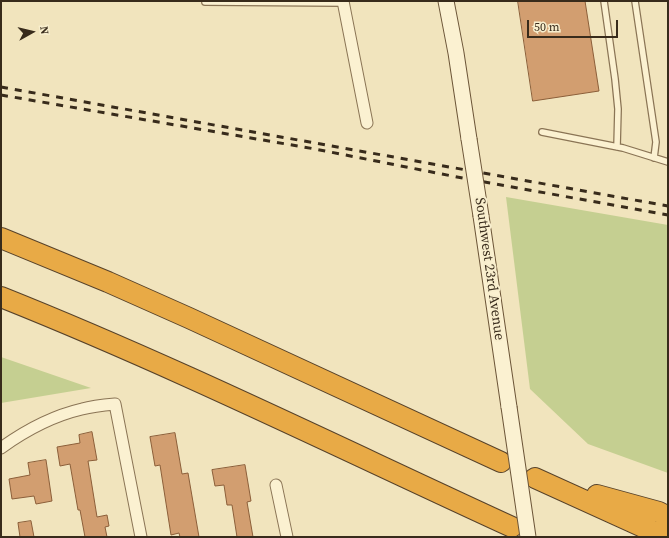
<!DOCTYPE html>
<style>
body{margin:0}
#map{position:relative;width:669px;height:538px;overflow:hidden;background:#f1e4bd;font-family:"Source Serif 4",serif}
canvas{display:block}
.frame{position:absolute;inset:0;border:2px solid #382b1b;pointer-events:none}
.north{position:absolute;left:12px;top:12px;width:40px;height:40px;-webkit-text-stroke:3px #f8eecd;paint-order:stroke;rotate:82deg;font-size:11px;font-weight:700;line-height:16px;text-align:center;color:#382b1b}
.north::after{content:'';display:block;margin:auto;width:14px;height:18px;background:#382b1b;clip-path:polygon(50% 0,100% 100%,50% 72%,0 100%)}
.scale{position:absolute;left:527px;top:20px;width:91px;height:18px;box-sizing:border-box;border:2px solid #382b1b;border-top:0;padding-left:5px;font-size:12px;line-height:14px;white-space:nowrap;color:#382b1b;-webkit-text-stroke:3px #f8eecd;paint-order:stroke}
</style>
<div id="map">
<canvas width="669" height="538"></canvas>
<div class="frame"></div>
<div class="north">N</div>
<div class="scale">50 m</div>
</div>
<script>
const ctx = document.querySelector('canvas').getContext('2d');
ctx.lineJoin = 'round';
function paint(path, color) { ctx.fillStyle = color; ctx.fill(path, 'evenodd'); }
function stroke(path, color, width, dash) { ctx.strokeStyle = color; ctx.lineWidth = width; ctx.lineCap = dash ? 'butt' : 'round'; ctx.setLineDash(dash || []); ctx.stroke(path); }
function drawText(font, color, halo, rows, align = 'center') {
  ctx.font = font + ' "Source Serif 4",serif'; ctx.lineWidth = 4; ctx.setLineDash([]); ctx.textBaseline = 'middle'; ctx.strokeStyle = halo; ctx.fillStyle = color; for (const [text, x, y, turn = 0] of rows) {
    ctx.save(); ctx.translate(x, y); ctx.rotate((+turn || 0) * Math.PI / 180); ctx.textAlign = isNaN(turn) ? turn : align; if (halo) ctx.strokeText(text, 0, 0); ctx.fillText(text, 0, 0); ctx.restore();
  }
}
paint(new Path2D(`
 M506,197L668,225V473L588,444L530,389Z
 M1,357L91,388L1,403Z`), '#c5cf91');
const building = new Path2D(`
 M518,1H585L599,91L533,101Z
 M92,432L97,460L88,461L97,517L107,515L109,526L105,527L107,537H85L80,510H78L70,464L60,466L57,447L80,443L79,435Z
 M175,433L182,474L188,473L199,537H180L179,533L171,535L160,465L155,466L150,437Z
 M46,460L52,501L36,504L34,496L12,499L9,479L30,475L28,463Z
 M245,465L251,501L247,502L253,537H237L232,505H227L224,485L215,486L212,470Z
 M31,521L34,537H20L18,523Z`);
paint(building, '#d29e70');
stroke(building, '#8b5e39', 1);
const lane = new Path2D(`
 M604,1L615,79L618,109L617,147
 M635,1L656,142L654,158
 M205,2L343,3
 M542,132L623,148L668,162`);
const street = new Path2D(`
 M343,1L367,123
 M1,448C26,430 52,416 82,409C93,406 104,405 115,404L141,537
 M276,485L287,537`);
const secondary = new Path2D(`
 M446,1L456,53L469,139
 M481,216L509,407`);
const highway = new Path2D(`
 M1,238L108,282L189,318L501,462
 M1,297C174,366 342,449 512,527
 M535,478L665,537
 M597,495L659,512L668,517`);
stroke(lane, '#8a7455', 8);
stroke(street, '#8a7455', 13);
stroke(secondary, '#6c5538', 17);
stroke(highway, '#57422a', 22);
stroke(lane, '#fbf1d1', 5.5);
stroke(street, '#fbf1d1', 11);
stroke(secondary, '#fbf1d1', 15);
stroke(highway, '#e8aa46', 20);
stroke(new Path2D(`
 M1,87L668,206
 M1,95L315,149L457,177L668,215`), '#382b1b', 3, [7, 7]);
const secondaryBridge = new Path2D(`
 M469,139L481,216
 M509,407L528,537`);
stroke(secondaryBridge, '#6c5538', 17, []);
stroke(secondaryBridge, '#fbf1d1', 15);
drawText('14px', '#382b1b', '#f8eecd', [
 ["Southwest 23rd Avenue",489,269,82]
]);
</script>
